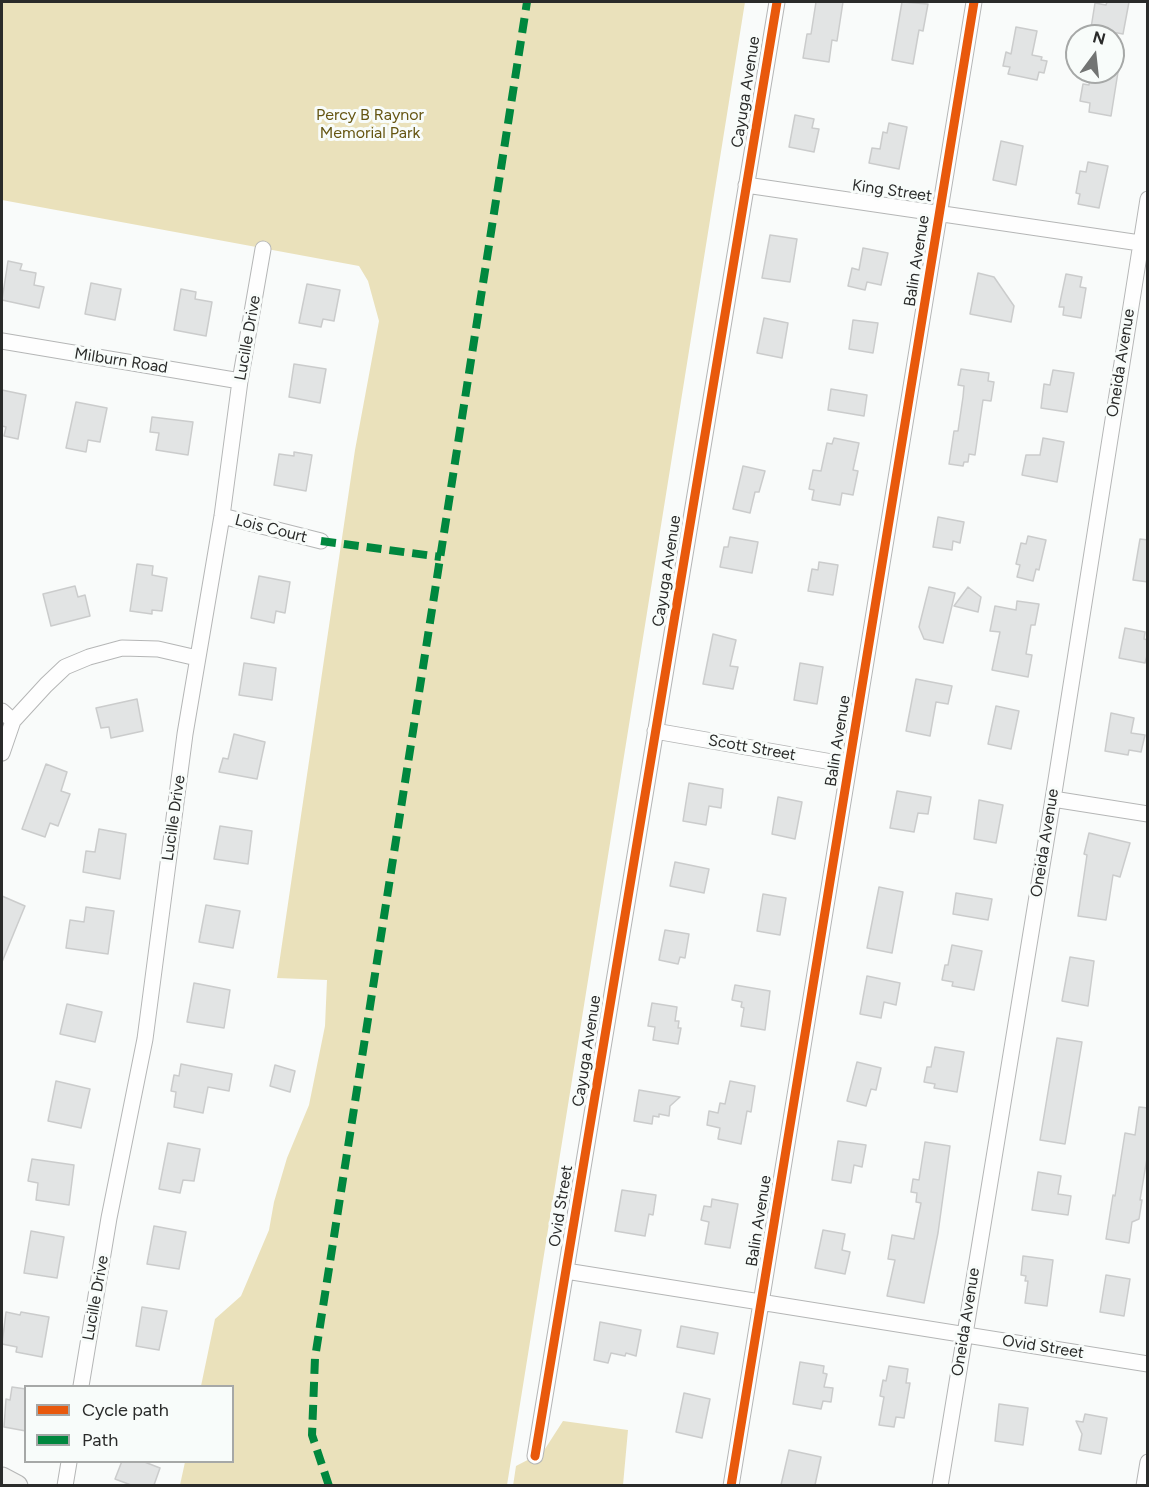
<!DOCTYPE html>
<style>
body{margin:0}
#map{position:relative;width:1149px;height:1487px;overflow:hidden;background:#f9fbfa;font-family:Figtree,sans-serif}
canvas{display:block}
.frame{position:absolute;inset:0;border:3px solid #2a2b2a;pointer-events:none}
.legend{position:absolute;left:24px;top:1385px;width:210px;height:78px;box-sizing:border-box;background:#f8fcfa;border:2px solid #a6a8a7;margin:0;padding:8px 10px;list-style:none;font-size:18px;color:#2a2b2a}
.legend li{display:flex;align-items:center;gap:12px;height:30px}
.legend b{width:30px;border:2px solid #a6a8a7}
.north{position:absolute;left:1065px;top:24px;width:60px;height:60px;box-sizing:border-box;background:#f8fcfa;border:2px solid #a6a8a7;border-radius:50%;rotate:15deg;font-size:16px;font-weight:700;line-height:24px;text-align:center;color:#2a2b2a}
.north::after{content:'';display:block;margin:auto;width:21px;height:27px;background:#727473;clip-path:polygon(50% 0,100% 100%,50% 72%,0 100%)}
</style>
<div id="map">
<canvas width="1149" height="1487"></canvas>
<div class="frame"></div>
<ul class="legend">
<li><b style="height:8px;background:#e8590c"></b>Cycle path</li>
<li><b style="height:8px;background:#00873e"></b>Path</li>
</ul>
<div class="north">N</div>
</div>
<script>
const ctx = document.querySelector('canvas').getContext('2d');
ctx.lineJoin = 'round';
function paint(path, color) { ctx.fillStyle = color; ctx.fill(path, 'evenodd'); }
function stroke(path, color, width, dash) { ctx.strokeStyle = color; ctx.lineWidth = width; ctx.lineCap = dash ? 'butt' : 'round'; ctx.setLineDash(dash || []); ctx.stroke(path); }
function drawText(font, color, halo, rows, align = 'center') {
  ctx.font = font + ' Figtree,sans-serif'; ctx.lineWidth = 6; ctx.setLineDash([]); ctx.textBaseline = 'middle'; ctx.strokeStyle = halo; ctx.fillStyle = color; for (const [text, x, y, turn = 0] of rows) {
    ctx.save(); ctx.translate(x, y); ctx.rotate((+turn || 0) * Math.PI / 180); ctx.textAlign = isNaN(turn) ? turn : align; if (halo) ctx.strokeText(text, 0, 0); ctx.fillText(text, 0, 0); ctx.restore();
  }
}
paint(new Path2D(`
 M2,2H745L507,1485H180L185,1462H232V1386H201L215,1319L241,1296L269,1230L274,1202L287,1158L309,1105L325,1026L327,980L277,978L355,450L379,321L368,281L359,266L2,200Z
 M563,1421L628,1430L623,1485L513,1486L516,1466L543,1452Z`), '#eae1bb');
const building = new Path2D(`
 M816,2H843L837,41L832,40L829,62L803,58L807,34H811Z
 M902,2L928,4L923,31L919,30L913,64L892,60Z
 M1107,2H1129L1123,34L1091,28L1095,3L1106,5Z
 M1016,27L1037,31L1032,55L1042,57L1041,60L1047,61L1044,73L1039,72L1037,80L1008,74L1010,67L1003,66L1006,52L1011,54Z
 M1096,72H1118L1111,116L1089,112L1090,103L1080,101L1083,84L1089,85L1091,73L1096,74Z
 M795,115L814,119L812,128L819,129L814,152L789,147Z
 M889,123L907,127L899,169L869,163L872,148L880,149L883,132L887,133Z
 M1001,141L1023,146L1016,185L993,180Z
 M1088,162L1108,166L1099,208L1078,204L1080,194L1076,193L1080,171L1086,172Z
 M770,235L797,239L790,282L762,278Z
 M863,248L888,253L881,285L867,282L865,290L848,286L852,268L859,270Z
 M8,261L22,264L20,270L36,273L34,285L44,287L39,308L2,300Z
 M978,273L994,277L1014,306L1011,322L970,314Z
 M1066,274L1082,277L1080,287L1086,288L1081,318L1063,315L1064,307H1059Z
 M91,283L121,289L115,320L85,314Z
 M307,284L340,290L334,321L323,319L321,327L299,323Z
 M181,289L196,292L195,299L212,302L206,336L174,330Z
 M764,318L788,323L782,358L757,353Z
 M853,320L878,323L873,353L849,349Z
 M294,364L326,369L320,403L289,397Z
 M961,369L989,373L988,381L994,382L991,401L983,400L975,455L969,454L968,462H964L963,466L949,464L954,431H958L963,397L964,386L958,385Z
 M1053,370L1074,373L1067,412L1041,408L1044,384L1050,385Z
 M831,389L867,395L864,416L828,410Z
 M2,390L26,395L18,439L4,436L6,427L2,426Z
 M76,402L107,408L100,442L88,440L86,452L66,448Z
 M152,417L193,422L188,455L156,450L159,433L150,432Z
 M834,438L859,443L853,470L858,471L853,495L842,493L840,505L812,500L814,490L809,489L813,470L821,471L827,443L832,444Z
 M1043,438L1064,442L1057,482L1022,475L1026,455H1040Z
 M294,452L312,455L306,491L274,485L279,454L294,456Z
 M743,466L765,471L759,492H755L750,513L733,509Z
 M938,517L964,522L960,543L953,541L952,550L933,547Z
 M1028,536L1046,540L1039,570L1036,569L1033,581L1017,577L1020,565L1016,564L1021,543L1026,544Z
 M730,537L758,542L752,573L720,567L724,547H728Z
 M1140,539L1148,540V582L1133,580Z
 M819,562L838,565L833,595L808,591L812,569L818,570Z
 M137,564L153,566L152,575L167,578L162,611L152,610V614L130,611Z
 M259,576L290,582L285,613L276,611L274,623L251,618Z
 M75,586L78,597L85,595L90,616L51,626L43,594Z
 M929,587L955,593L943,643L924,639L919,627Z
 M968,587L981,597L978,612L954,606Z
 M1017,601L1039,604L1035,625H1031L1026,654L1032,655L1028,677L992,670L1000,632L990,631L995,606L1016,610Z
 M1125,628L1145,632L1144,639L1148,640V652L1145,663L1119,658Z
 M713,634L736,640L730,666L738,667L733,689L703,684Z
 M244,663L276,668L272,700L239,695Z
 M800,663L823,667L817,704L794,700Z
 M916,679L952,686L948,704L936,702L930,736L906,731Z
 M137,699L143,731L111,738L109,727L101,728L96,708Z
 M996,706L1019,711L1011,749L988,744Z
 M1111,713L1134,718L1131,733L1145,735L1141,752L1129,750L1128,755L1105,751Z
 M234,734L265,742L257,779L219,772L223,758L228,759Z
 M46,764L67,772L61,791L70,794L58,826L50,823L45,837L22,829Z
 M689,783L723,789L721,808L709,806L706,825L683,821Z
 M897,791L931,797L928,814L918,813L914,832L890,828Z
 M778,797L802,802L795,839L772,834Z
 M979,800L1003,805L996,843L974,839Z
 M220,826L252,831L248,864L214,859Z
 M99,829L126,834L120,879L83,872L86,851L95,852Z
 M1089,833L1130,843L1120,877L1113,875L1106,920L1078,916L1087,855L1084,854Z
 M675,862L709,869L704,893L670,886Z
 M879,887L903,892L892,953L867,948Z
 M956,893L992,899L988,920L953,914Z
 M763,894L786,898L780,935L757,931Z
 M2,896L25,906L2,962Z
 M206,905L240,911L233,948L199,942Z
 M86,907L114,911L108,954L66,948L70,920L84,922Z
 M665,930L689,934L685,958L680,957L678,964L659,960Z
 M952,945L982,951L974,990L952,986L953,982L942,980L945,965H948Z
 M1070,957L1094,961L1088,1006L1062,1001Z
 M867,976L900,983L896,1005L884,1002L881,1018L860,1014Z
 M194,983L230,990L224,1028L187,1022Z
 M735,985L770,991L765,1030L741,1026L744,1008L741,1007L742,1002L732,1000Z
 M652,1003L677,1007L675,1021H679L678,1028H681L678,1044L653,1040L655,1027L648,1026Z
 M67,1004L102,1012L95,1042L60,1034Z
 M1057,1038L1082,1042L1065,1144L1040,1140Z
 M935,1047L964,1052L957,1092L934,1088L935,1084L924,1082L927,1067H931Z
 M857,1062L881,1068L876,1090L871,1089L866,1106L847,1101Z
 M181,1064L232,1074L229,1091L208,1087L203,1113L174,1107L176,1092L171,1091L174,1075L179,1076Z
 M275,1065L295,1071L290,1092L270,1086Z
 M56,1081L90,1089L81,1128L48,1121Z
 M730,1081L755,1086L751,1112L747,1111L741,1144L718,1139L720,1128L707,1125L709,1111L718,1113L720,1103L725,1104Z
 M639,1090L680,1097L670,1106L669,1116L659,1114V1117L653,1116L652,1124L634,1121Z
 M1139,1107L1148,1108V1152L1140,1200H1142L1139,1219L1132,1222L1129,1243L1106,1239L1113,1195L1115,1196L1125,1133L1135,1135Z
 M838,1141L866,1145L862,1167L854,1165L851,1183L832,1180Z
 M925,1142L950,1146L938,1233L924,1303L887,1296L895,1260L888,1259L892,1235L914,1239L921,1203L916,1202L917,1193L911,1192L913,1179L919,1180Z
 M168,1143L200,1149L194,1181L183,1180L180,1193L159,1189Z
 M32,1159L74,1165L69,1205L36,1200L38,1183L28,1181Z
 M1038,1172L1061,1176L1058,1194L1071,1196L1068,1215L1032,1210Z
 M622,1190L656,1195L653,1215L649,1214L645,1236L615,1231Z
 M712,1199L738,1204L730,1248L705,1244L709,1222L701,1220L704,1206L711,1207Z
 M154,1226L186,1232L179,1269L147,1264Z
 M823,1230L845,1234L842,1250L850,1252L845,1274L815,1268Z
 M31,1231L64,1237L57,1278L24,1273Z
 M1023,1256L1053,1260L1047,1306L1025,1303L1028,1281H1025L1026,1276L1021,1275Z
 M1106,1275L1130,1279L1124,1316L1100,1312Z
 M142,1307L167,1311L159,1350L136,1346Z
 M6,1312L20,1315L21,1312L49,1317L42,1357L16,1352L17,1347L2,1344Z
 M600,1322L641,1330L636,1356L626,1353L625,1356L611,1353L608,1363L594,1360Z
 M681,1326L718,1333L714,1354L677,1347Z
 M800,1362L824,1366L823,1373L827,1374L824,1387L833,1388L831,1402L823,1401L821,1409L793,1404Z
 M889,1366L908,1369L906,1383H910L904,1418L896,1417L894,1427L879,1425L884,1397L880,1396L883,1380L886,1381Z
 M12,1387L26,1389V1431L4,1427L6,1399L10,1400Z
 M684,1393L710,1399L702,1438L676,1432Z
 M999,1404L1028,1408L1023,1445L995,1441Z
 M1085,1414L1107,1418L1101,1454L1079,1450L1082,1434L1076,1421L1083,1422Z
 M789,1450L821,1457L815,1485H781Z
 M122,1461H142L160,1468L154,1485H131L115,1479Z`);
paint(building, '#e2e4e4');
stroke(building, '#cbcccc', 1.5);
const street = new Path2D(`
 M746,185L1140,243
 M2,341L240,381
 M222,516L321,541
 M2,711L13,721
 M655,731L849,765
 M2,753L13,721L46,685L65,667L89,657L122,648L158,649L197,658
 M1053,799L1148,814
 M566,1271L1148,1364
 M81,1386L109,1218L145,1039L185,734L222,516L240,381L263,249
 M535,1456L777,2
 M65,1486L69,1462
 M731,1486L974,2
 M940,1486L1053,799L1148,199
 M1144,1486L1148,1462`);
const secondary = new Path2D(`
 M2,1478L17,1486`);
stroke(street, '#b5b6b6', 17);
stroke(secondary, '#b5b6b6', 23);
stroke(street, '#fefefe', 15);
stroke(secondary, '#f3f4f2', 21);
stroke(new Path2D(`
 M321,541L441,557
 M329,1486L312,1435L315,1358L527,2`), '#00873e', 8, [15, 8]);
stroke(new Path2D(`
 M535,1456L777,2
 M731,1486L974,2`), '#e8590c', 9);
drawText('16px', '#2a2b2a', '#f8fcfa', [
 ["Cayuga Avenue",746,92,-81],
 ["King Street",892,191,8],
 ["Balin Avenue",917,261,-81],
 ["Lucille Drive",248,338,-80],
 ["Milburn Road",121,361,9],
 ["Oneida Avenue",1121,363,-81],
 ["Lois Court",271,529,14],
 ["Cayuga Avenue",667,571,-81],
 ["Balin Avenue",838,741,-81],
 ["Scott Street",752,748,10],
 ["Lucille Drive",174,818,-82],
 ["Oneida Avenue",1045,843,-81],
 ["Cayuga Avenue",587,1051,-81],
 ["Ovid Street",561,1206,-81],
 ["Balin Avenue",759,1221,-81],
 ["Lucille Drive",96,1298,-80],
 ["Oneida Avenue",966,1322,-81],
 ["Ovid Street",1043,1347,9]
]);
drawText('16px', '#655512', '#f8fcfa', [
 ["Percy B Raynor",370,115],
 ["Memorial Park",370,133]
]);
</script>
